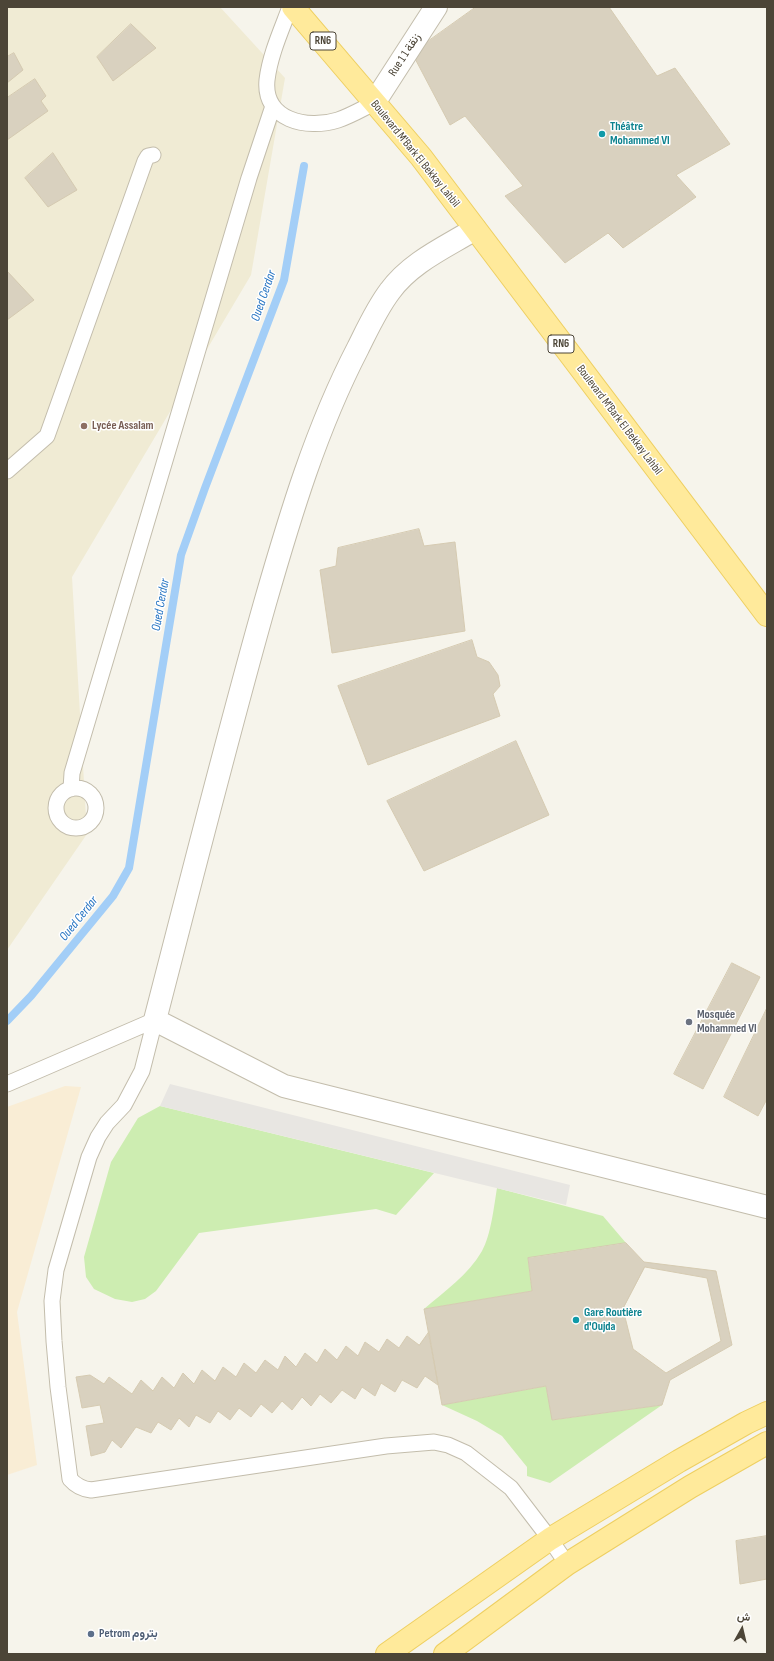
<!DOCTYPE html>
<meta charset="utf-8">
<style>
body{margin:0}
#map{position:relative;width:774px;height:1661px;overflow:hidden;background:#f6f4eb;font-family:"Sofia Sans Condensed",Vazirmatn,sans-serif}
canvas{display:block}
.frame{position:absolute;inset:0;border:8px solid #4c4537;pointer-events:none}
.north{position:absolute;left:722px;top:1609px;width:40px;height:40px;-webkit-text-stroke:3px #fff;paint-order:stroke;rotate:8deg;font-size:11px;font-weight:700;line-height:16px;text-align:center;color:#4c4537}
.north::after{content:'';display:block;margin:auto;width:14px;height:18px;background:#4c4537;clip-path:polygon(50% 0,100% 100%,50% 72%,0 100%)}
</style>
<div id="map">
<canvas width="774" height="1661"></canvas>
<div class="frame"></div>
<div class="north">ش</div>
</div>
<script>
const ctx = document.querySelector('canvas').getContext('2d');
ctx.lineJoin = 'round';
function paint(path, color) { ctx.fillStyle = color; ctx.fill(path, 'evenodd'); }
function stroke(path, color, width, dash) { ctx.strokeStyle = color; ctx.lineWidth = width; ctx.lineCap = dash ? 'butt' : 'round'; ctx.setLineDash(dash || []); ctx.stroke(path); }
function drawText(font, color, halo, rows, align = 'center') {
  ctx.font = font + ' "Sofia Sans Condensed",Vazirmatn,sans-serif'; ctx.lineWidth = 3; ctx.setLineDash([]); ctx.textBaseline = 'middle'; ctx.strokeStyle = halo; ctx.fillStyle = color; for (const [text, x, y, turn = 0] of rows) {
    ctx.save(); ctx.translate(x, y); ctx.rotate((+turn || 0) * Math.PI / 180); ctx.textAlign = isNaN(turn) ? turn : align; if (halo) ctx.strokeText(text, 0, 0); ctx.fillText(text, 0, 0); ctx.restore();
  }
}
paint(new Path2D(`
 M65,1086L81,1087L17,1312L37,1465L7,1475V1107Z`), '#f9edd5');
paint(new Path2D(`
 M7,7H220L285,78L251,275L72,577L87,834L7,950Z`), '#f0ebd4');
paint(new Path2D(`
 M160,1106L434,1173L396,1215L376,1209L199,1233L156,1291L145,1299L132,1302L115,1299L94,1289L86,1277L84,1257L111,1162L138,1118Z
 M497,1188L603,1216L626,1243L528,1258L532,1291L424,1309C445,1291 468,1275 482,1251C491,1235 494,1206 497,1188Z
 M546,1386L553,1420L662,1405L550,1483L527,1476V1467L502,1436L477,1421L442,1405Z`), '#cdedb1');
paint(new Path2D(`
 M170,1084L570,1185L566,1205L160,1106Z`), '#e8e6e2');
stroke(new Path2D(`
 M7,1021L31,996L113,896L129,868L181,555L205,488L284,280L304,166`), '#a3cef7', 8);
const building = new Path2D(`
 M476,7H609L657,76L675,68L730,144L676,175L696,197L623,248L608,233L565,263L505,196L523,186L465,116L450,125L412,53Z
 M131,24L156,48L113,81L97,57Z
 M14,53L23,70L7,83V57Z
 M35,79L46,96L41,101L48,111L7,140V98Z
 M53,153L77,190L48,207L25,178Z
 M7,271L34,300L7,320Z
 M419,529L424,546L455,542L465,631L332,653L320,570L336,566L338,548Z
 M472,640L477,657L489,662L498,675L500,686L493,694L500,716L368,765L338,686Z
 M516,741L549,815L424,871L387,801Z
 M732,963L760,977L703,1089L674,1074Z
 M767,1008V1099L758,1116L724,1097Z
 M626,1243L644,1262L716,1271L732,1345L670,1380L662,1405L552,1420L546,1386L442,1405L424,1309L532,1291L528,1258Z
 M645,1267L707,1278L721,1341L666,1373L633,1349L623,1309Z
 M429,1332L438,1385L425,1376L417,1388L402,1380L395,1392L381,1383L375,1396L362,1387L355,1399L342,1390L331,1403L320,1394L311,1406L302,1397L292,1410L282,1401L272,1413L261,1404L251,1417L239,1408L230,1420L218,1411L210,1423L196,1415L189,1427L179,1418L171,1430L158,1422L151,1433L136,1427L121,1448L112,1440L105,1452L91,1456L86,1426L104,1423L100,1405L82,1408L76,1377L90,1375L104,1384L109,1377L132,1394L141,1380L153,1391L162,1377L174,1388L183,1373L194,1384L202,1370L215,1381L223,1367L236,1377L244,1363L256,1373L265,1360L278,1370L285,1356L296,1367L305,1353L317,1363L325,1349L337,1360L346,1346L358,1356L365,1342L379,1352L387,1339L399,1348L407,1336L419,1345Z
 M767,1536V1579L740,1584L736,1541Z`);
paint(building, '#d9d1bf');
stroke(building, '#d5cab1', 1);
const lane = new Path2D(`
 M290,7C281,31 270,55 267,80C263,120 307,130 338,120C350,116 362,109 374,103
 M7,471L47,436L145,161L148,156L153,155
 M56 808a20 20 0 1 1 40 0a20 20 0 1 1-40 0Z
 M71,789L72,773L249,178L273,106
 M155,1020L142,1071L124,1105L107,1123L98,1137L89,1157L56,1270L52,1301L54,1341L58,1387L70,1479C76,1486 83,1489 91,1490L386,1446L434,1442L448,1445L466,1453L511,1488L550,1539L567,1564
 M7,1084L155,1020`);
const street = new Path2D(`
 M374,103L436,7
 M475,229C446,247 411,262 390,291C377,308 368,328 358,348C316,429 290,516 265,603C226,741 191,881 155,1020L284,1086L767,1207`);
const primary = new Path2D(`
 M293,7L421,157L767,615
 M387,1654L550,1539L679,1461L746,1423L767,1413
 M445,1654L567,1564L690,1487L767,1443`);
stroke(lane, '#c3bdac', 17);
stroke(street, '#c3bdac', 24);
stroke(primary, '#eecf61', 24);
stroke(lane, '#fff', 15);
stroke(street, '#fff', 22);
stroke(primary, '#ffea9b', 22);
for (const [x, y, r, color] of [
 [602,134,4,"#0f9aa8"],
 [84,426,4,"#8d6e63"],
 [689,1022,4,"#6b7280"],
 [576,1320,4,"#0f9aa8"],
 [91,1634,4,"#5c6f8a"]
]) { const dot = new Path2D(); dot.arc(x, y, r, 0, 2 * Math.PI); ctx.fillStyle = color; ctx.fill(dot); stroke(dot, '#fff', 1.5); }
for (const [x, y, w] of [
 [323,41,26],
 [561,344,26]
]) { const box = new Path2D(); box.roundRect(x - w / 2, y - 9, w, 18, 3); ctx.fillStyle = '#fff'; ctx.fill(box); stroke(box, '#4c4537', 1); }
drawText('bold 11px', '#4c4537', null, [
 ["RN6",323,41],
 ["RN6",561,344]
]);
drawText('12px', '#4c4537', '#fff', [
 ["Rue 1 زنقة 1",405,55,-57],
 ["Boulevard M'Bark El Bekkay Lahbil",415,154,51],
 ["Boulevard M'Bark El Bekkay Lahbil",619,420,53]
]);
drawText('bold 12px', '#0d838f', '#fff', [
 ["Théâtre",610,127],
 ["Mohammed VI",610,141],
 ["Gare Routière",584,1313],
 ["d'Oujda",584,1327]
], 'left');
drawText('bold 12px', '#785e54', '#fff', [
 ["Lycée Assalam",92,426]
], 'left');
drawText('bold 12px', '#5b616d', '#fff', [
 ["Mosquée",697,1015],
 ["Mohammed VI",697,1029]
], 'left');
drawText('bold 12px', '#4e5e75', '#fff', [
 ["Petrom بتروم",99,1634]
], 'left');
drawText('italic 13px', '#2674c2', '#fff', [
 ["Oued Cerdar",264,296,-71],
 ["Oued Cerdar",161,605,-80],
 ["Oued Cerdar",79,919,-51]
]);
</script>
